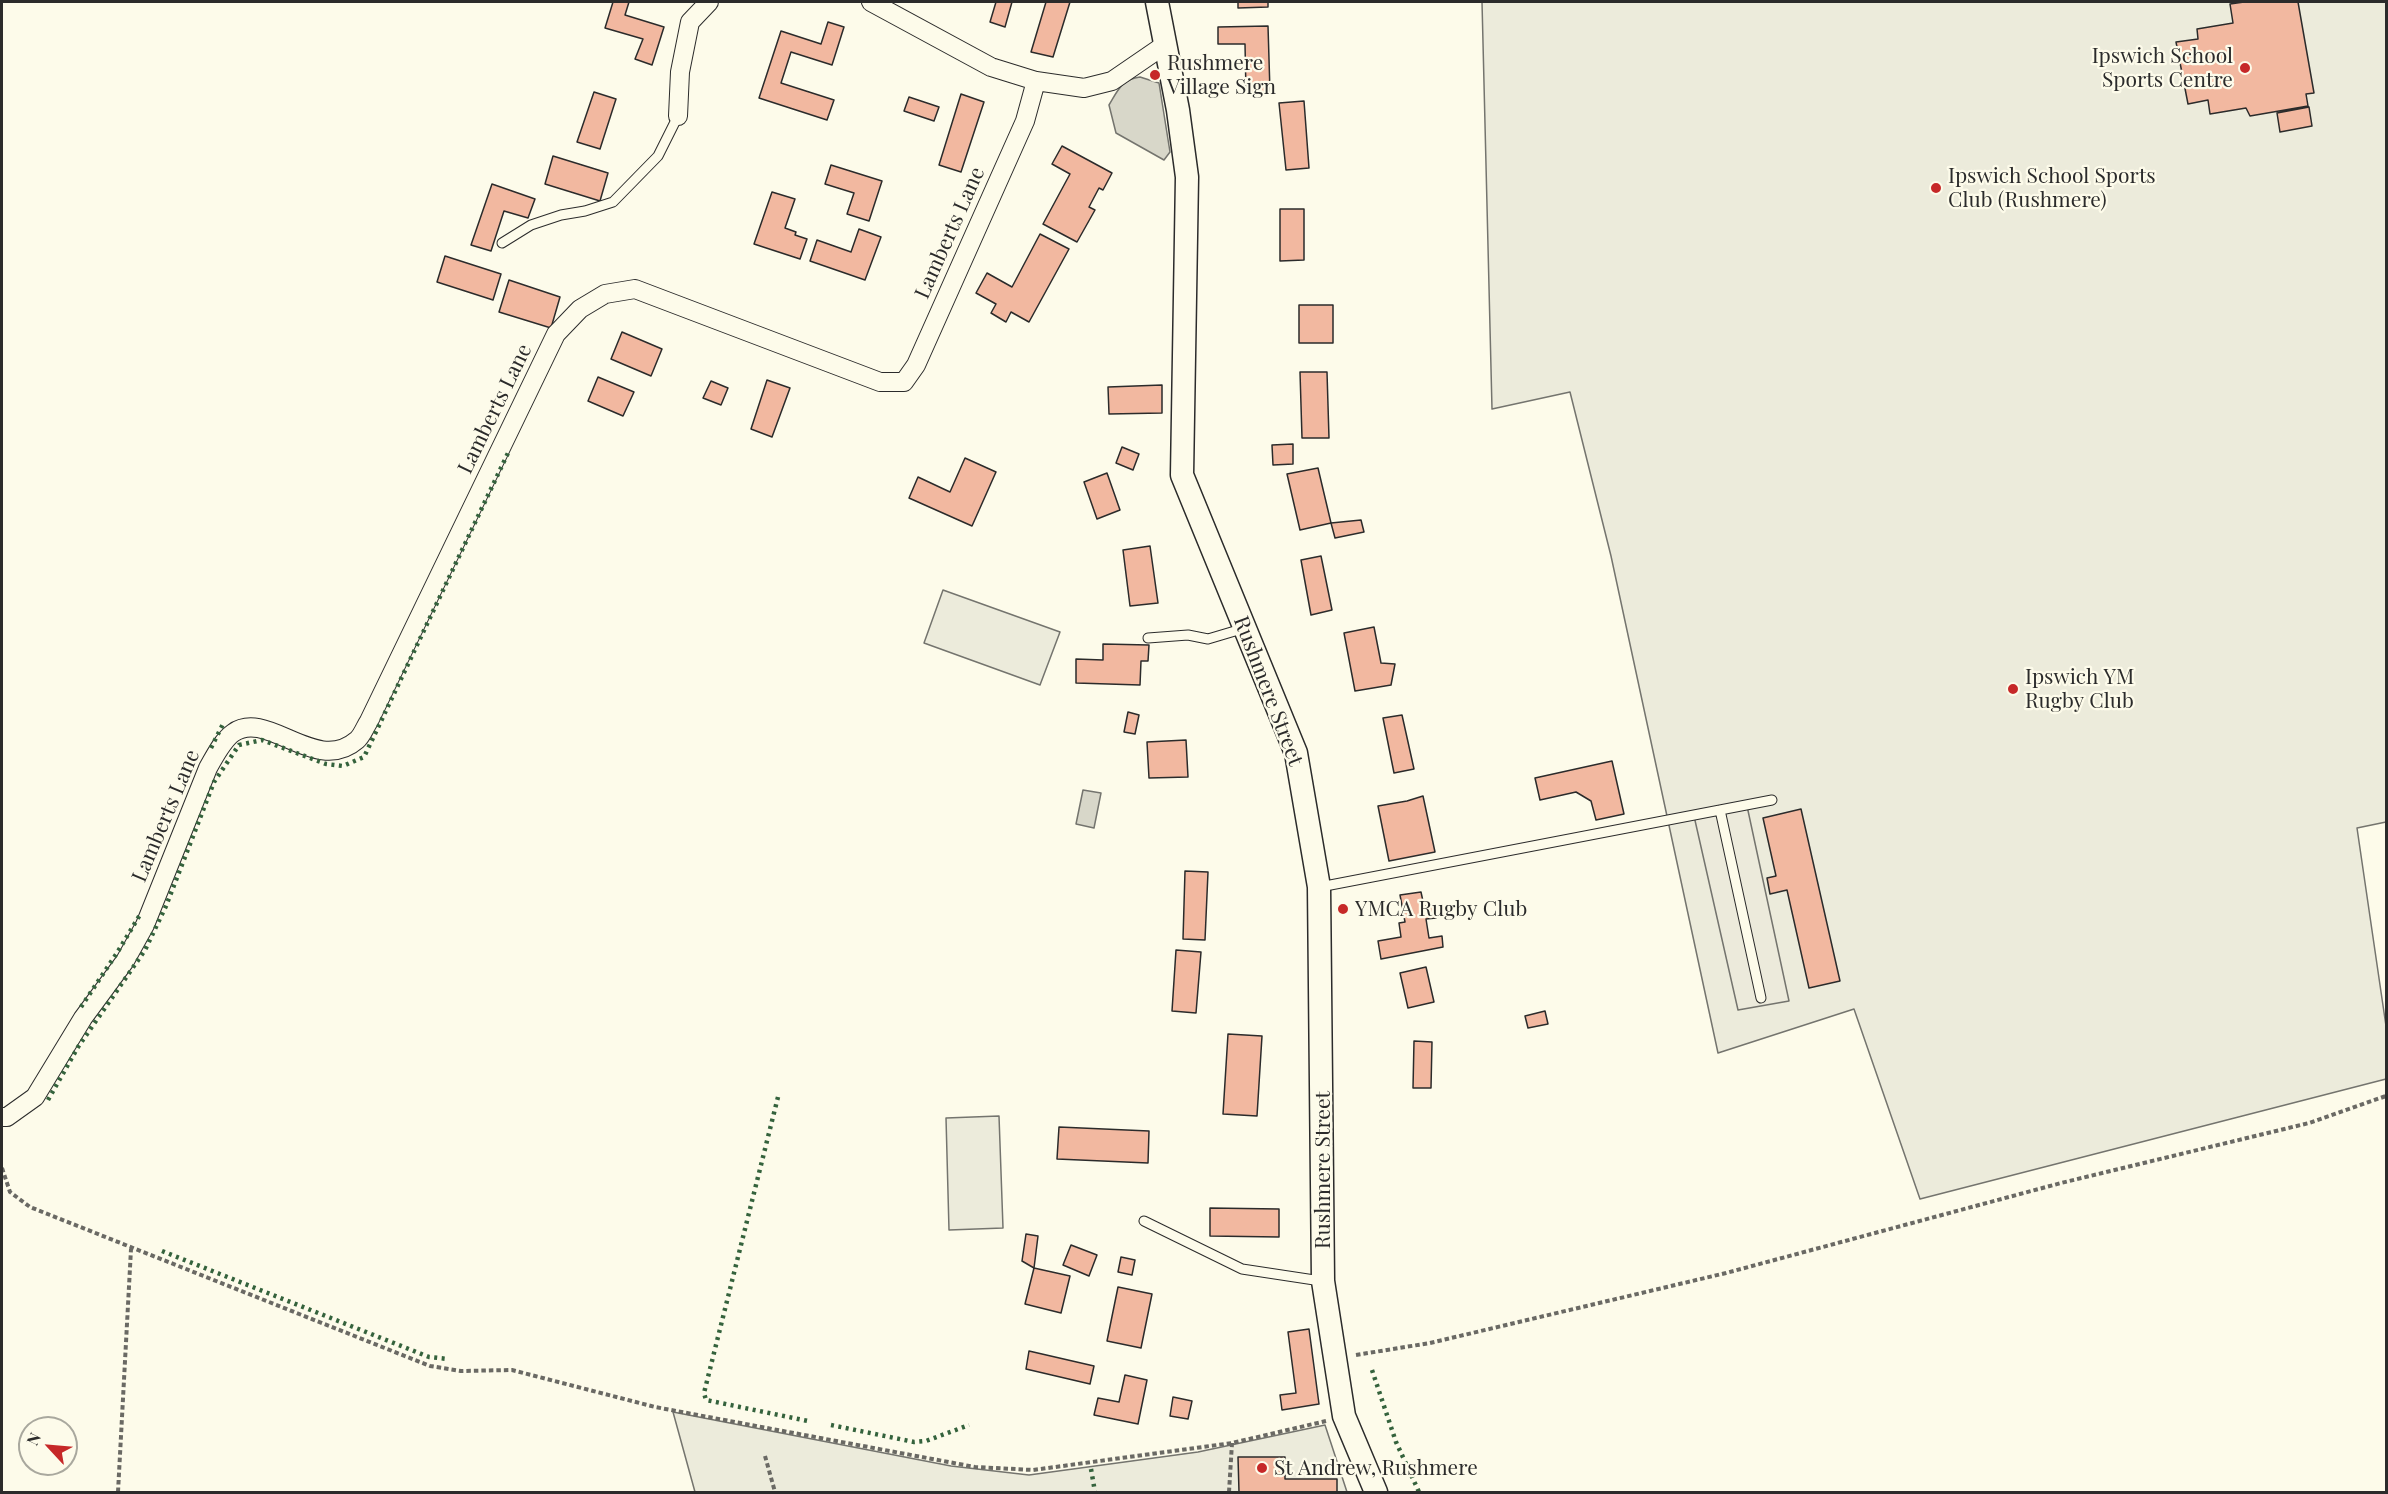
<!DOCTYPE html>
<style>
body{margin:0}
#map{position:relative;width:2388px;height:1494px;overflow:hidden;background:#fdfbea;font-family:"Playfair Display",serif}
canvas{display:block}
.frame{position:absolute;inset:0;border:3px solid #2b2b2b;pointer-events:none}
.north{position:absolute;left:18px;top:1416px;width:60px;height:60px;box-sizing:border-box;background:#fdfbea;border:2px solid #a9a89e;border-radius:50%;rotate:296deg;font-size:16px;font-weight:700;line-height:24px;text-align:center;color:#2b2b2b}
.north::after{content:'';display:block;margin:auto;width:21px;height:27px;background:#c62828;clip-path:polygon(50% 0,100% 100%,50% 72%,0 100%)}
</style>
<div id="map">
<canvas width="2388" height="1494"></canvas>
<div class="frame"></div>
<div class="north">N</div>
</div>
<script>
const ctx = document.querySelector('canvas').getContext('2d');
ctx.lineJoin = 'round';
function paint(path, color) { ctx.fillStyle = color; ctx.fill(path, 'evenodd'); }
function stroke(path, color, width, dash) { ctx.strokeStyle = color; ctx.lineWidth = width; ctx.lineCap = dash ? 'butt' : 'round'; ctx.setLineDash(dash || []); ctx.stroke(path); }
function drawText(font, color, halo, rows, align = 'center') {
  ctx.font = font + ' "Playfair Display",serif'; ctx.lineWidth = 4.5; ctx.setLineDash([]); ctx.textBaseline = 'middle'; ctx.strokeStyle = halo; ctx.fillStyle = color; for (const [text, x, y, turn = 0] of rows) {
    ctx.save(); ctx.translate(x, y); ctx.rotate((+turn || 0) * Math.PI / 180); ctx.textAlign = isNaN(turn) ? turn : align; if (halo) ctx.strokeText(text, 0, 0); ctx.fillText(text, 0, 0); ctx.restore();
  }
}
const green = new Path2D(`
 M1482,2H2386V822L2357,828L2386,1026V1079L1920,1199L1854,1009L1718,1053L1611,556L1570,392L1492,409Z
 M943,590L1060,632L1040,685L924,643Z
 M999,1116L1003,1228L949,1230L946,1118Z
 M673,1412L951,1466L1029,1475L1198,1452L1325,1425L1347,1492H695Z`);
paint(green, '#ecebdb');
stroke(green, '#74746e', 1.5);
const parking = new Path2D(`
 M1747,806L1789,1001L1738,1010L1694,816Z`);
paint(parking, '#eceadb');
stroke(parking, '#74746e', 1.5);
const water = new Path2D(`
 M1140,77L1159,83L1170,152L1164,160L1116,133L1109,105C1118,90 1122,79 1140,77Z
 M1083,790L1101,793L1094,828L1076,824Z`);
paint(water, '#d8d7c9');
stroke(water, '#74746e', 1.5);
const building = new Path2D(`
 M613,2H629L625,15L664,27L652,65L635,59L643,39L605,28Z
 M996,2H1012L1005,27L990,22Z
 M1046,2H1070L1053,57L1031,52Z
 M1238,2H1268V7L1238,8Z
 M2244,2H2298L2314,93L2306,94L2308,106L2250,116L2246,108L2210,114L2208,100L2188,104L2176,42L2198,39L2197,29L2233,23L2230,4Z
 M828,22L844,27L832,65L791,52L781,83L834,100L827,120L759,98L781,31L821,44Z
 M1268,26L1270,92L1246,93L1245,44H1218V27Z
 M594,92L616,99L600,149L577,142Z
 M961,94L984,102L961,172L939,165Z
 M909,97L939,107L934,121L904,111Z
 M1304,101L1309,168L1286,170L1279,103Z
 M2309,107L2312,126L2280,132L2277,113Z
 M1062,146L1112,173L1103,190L1099,188L1089,207L1095,210L1077,242L1043,224L1070,174L1052,164Z
 M553,156L608,173L600,201L545,184Z
 M831,165L882,181L869,221L847,214L854,193L825,184Z
 M492,184L535,199L528,218L504,211L491,251L471,245Z
 M772,192L795,199L785,228L796,232L795,235L807,239L800,259L754,244Z
 M1280,209H1304V260L1280,261Z
 M859,229L881,237L865,280L810,261L817,240L851,252Z
 M1040,234L1069,249L1029,322L1011,312L1006,322L991,313L996,304L976,293L987,273L1012,287Z
 M445,256L501,274L493,300L437,282Z
 M509,280L560,297L551,328L499,312Z
 M1299,305H1333V343H1299Z
 M622,332L662,349L651,376L611,359Z
 M1300,372H1327L1329,438H1302Z
 M598,377L634,392L623,416L588,401Z
 M767,380L790,388L772,437L751,429Z
 M711,381L728,388L721,405L703,398Z
 M1162,385V413L1109,414L1108,387Z
 M1293,444V464L1273,465L1272,445Z
 M1122,447L1139,454L1133,470L1116,463Z
 M965,458L996,472L972,526L909,498L918,477L950,492Z
 M1318,468L1331,523L1300,530L1287,474Z
 M1107,473L1120,510L1097,519L1084,482Z
 M1361,520L1364,532L1335,538L1331,523Z
 M1150,546L1158,603L1130,606L1123,550Z
 M1321,556L1332,610L1311,615L1301,560Z
 M1374,627L1381,663L1395,664L1391,685L1355,691L1344,633Z
 M1103,644L1149,645L1148,661H1141L1140,685L1076,683V659L1103,660Z
 M1128,712L1139,715L1135,734L1124,732Z
 M1402,715L1414,769L1394,773L1383,718Z
 M1186,740L1188,777L1149,778L1147,742Z
 M1612,761L1624,814L1596,820L1591,801L1576,792L1540,800L1535,778Z
 M1423,796L1435,852L1389,861L1378,806L1407,801Z
 M1801,809L1840,981L1809,988L1787,890L1770,894L1767,878L1776,876L1763,818Z
 M1185,871L1208,872L1205,940L1183,939Z
 M1421,892L1424,906L1434,905L1436,918L1426,919L1429,938L1442,936L1443,947L1381,959L1378,941L1401,937L1399,923L1405,922L1400,895Z
 M1176,950L1201,952L1196,1013L1172,1011Z
 M1426,967L1434,1002L1408,1008L1400,973Z
 M1545,1011L1548,1024L1528,1028L1525,1016Z
 M1228,1034L1262,1036L1257,1116L1223,1114Z
 M1414,1041L1432,1042L1431,1088H1413Z
 M1059,1127L1149,1131L1148,1163L1057,1159Z
 M1210,1208L1279,1209V1237L1210,1236Z
 M1026,1234L1038,1236L1034,1268L1022,1261Z
 M1071,1245L1097,1255L1089,1276L1063,1265Z
 M1121,1257L1135,1260L1132,1275L1118,1272Z
 M1034,1268L1070,1276L1061,1313L1025,1304Z
 M1118,1287L1152,1294L1141,1348L1107,1341Z
 M1309,1329L1319,1404L1282,1410L1280,1395L1296,1393L1288,1332Z
 M1029,1351L1094,1366L1090,1384L1026,1369Z
 M1125,1375L1147,1380L1138,1424L1094,1415L1098,1398L1119,1402Z
 M1173,1397L1192,1401L1188,1419L1170,1416Z
 M1238,1457H1285V1479H1337V1492H1239Z`);
paint(building, '#f2b8a0');
stroke(building, '#2b2b2b', 1.5);
const service = new Path2D(`
 M502,243L531,225L561,215L585,211L613,202L658,156L678,116
 M1148,638L1188,635L1208,639L1245,628
 M1720,810L1761,998
 M1320,887L1772,800
 M1144,1221L1242,1269L1321,1281`);
const minor = new Path2D(`
 M871,2L991,67L1036,81L1084,88L1112,81L1166,44
 M678,116L680,72L690,22L709,2
 M2,1117H7L35,1097L83,1018L125,961L145,925L208,768C215,756 222,741 233,733C267,708 316,776 357,740C362,736 365,727 369,721L556,334L580,309L605,294L635,289L880,382H904L916,365L1025,121L1036,81`);
const tertiary = new Path2D(`
 M1157,2L1178,110L1187,177L1182,475L1296,753L1319,887L1323,1281L1344,1416L1376,1492`);
stroke(service, '#2b2b2b', 11);
stroke(minor, '#2b2b2b', 20);
stroke(tertiary, '#2b2b2b', 25);
stroke(new Path2D(`
 M2,1168L10,1192L30,1207L430,1366L461,1371L512,1370L655,1407L975,1467L1033,1470L1232,1443L1326,1421
 M1356,1355L1430,1343L1726,1273L2061,1183L2309,1123L2386,1096
 M765,1456L775,1492
 M118,1492L131,1249
 M1229,1492L1232,1443`), '#6a6964', 4, [4.5, 3]);
stroke(service, '#fdfbea', 9);
stroke(minor, '#fdfbea', 18);
stroke(tertiary, '#fdfbea', 22);
stroke(new Path2D(`
 M211,748L224,722
 M81,1007L117,953L141,913
 M778,1097L704,1393L706,1400L808,1421
 M48,1100L78,1047L145,950L166,906L214,782L239,745L262,740L326,764L343,766L364,757L508,453
 M162,1251L429,1357L448,1359
 M1372,1370L1396,1442L1419,1492
 M831,1425L914,1442L926,1441L969,1425
 M1091,1469L1095,1492`), '#34623c', 4.5, [3, 4.5]);
for (const [x, y, r, color] of [
 [2245,68,6,"#c62828"],
 [1155,75,6,"#c62828"],
 [1936,188,6,"#c62828"],
 [2013,689,6,"#c62828"],
 [1343,909,6,"#c62828"],
 [1262,1468,6,"#c62828"]
]) { const dot = new Path2D(); dot.arc(x, y, r, 0, 2 * Math.PI); ctx.fillStyle = color; ctx.fill(dot); stroke(dot, '#fdfbea', 2); }
drawText('21px', '#2b2b2b', '#fdfbea', [
 ["Ipswich School",2233,56,"right"],
 ["Sports Centre",2233,80,"right"],
 ["Rushmere",1167,63],
 ["Village Sign",1167,87],
 ["Ipswich School Sports",1948,176],
 ["Club (Rushmere)",1948,200],
 ["Ipswich YM",2025,677],
 ["Rugby Club",2025,701],
 ["YMCA Rugby Club",1355,909],
 ["St Andrew, Rushmere",1274,1468]
], 'left');
drawText('21px', '#2b2b2b', '#fdfbea', [
 ["Lamberts Lane",950,233,-66],
 ["Lamberts Lane",495,409,-64],
 ["Rushmere Street",1268,691,69],
 ["Lamberts Lane",166,816,-67],
 ["Rushmere Street",1323,1170,-90]
]);
</script>
